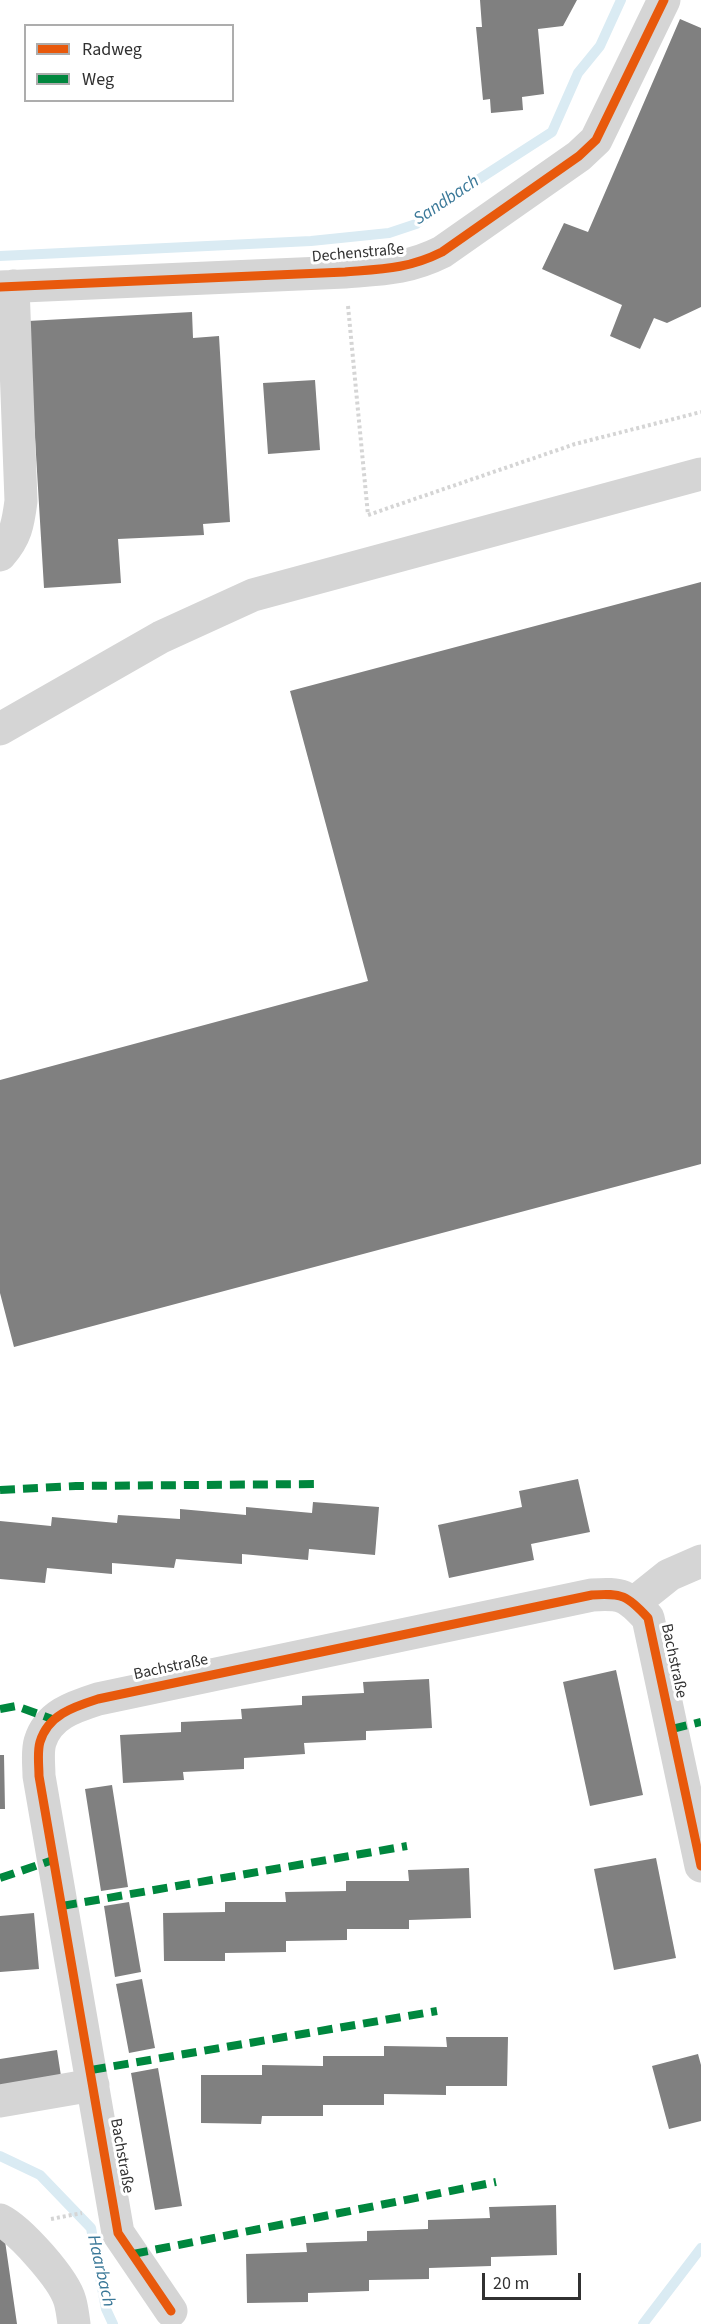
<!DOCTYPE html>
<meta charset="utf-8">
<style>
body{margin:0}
#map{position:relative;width:701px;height:2324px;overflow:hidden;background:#fff;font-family:"Source Sans 3",sans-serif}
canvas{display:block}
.legend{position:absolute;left:24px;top:24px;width:210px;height:78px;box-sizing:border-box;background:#fff;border:2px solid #adadad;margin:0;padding:8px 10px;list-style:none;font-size:18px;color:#313131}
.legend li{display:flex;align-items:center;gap:12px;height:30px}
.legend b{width:30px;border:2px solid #adadad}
.scale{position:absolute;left:482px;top:2273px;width:99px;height:27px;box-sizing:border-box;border:3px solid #313131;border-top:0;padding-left:8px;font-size:18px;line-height:21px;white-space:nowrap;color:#313131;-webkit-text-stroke:4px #fff;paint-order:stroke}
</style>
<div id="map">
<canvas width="701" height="2324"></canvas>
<ul class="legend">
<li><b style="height:8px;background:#e8590c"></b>Radweg</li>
<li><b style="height:8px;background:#00873e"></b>Weg</li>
</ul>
<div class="scale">20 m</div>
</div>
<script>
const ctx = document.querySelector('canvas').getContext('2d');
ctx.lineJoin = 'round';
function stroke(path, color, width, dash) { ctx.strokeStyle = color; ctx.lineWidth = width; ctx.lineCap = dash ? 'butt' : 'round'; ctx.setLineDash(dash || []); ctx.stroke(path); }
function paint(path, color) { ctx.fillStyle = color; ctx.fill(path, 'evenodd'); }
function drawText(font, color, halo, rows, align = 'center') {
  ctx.font = font + ' "Source Sans 3",sans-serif'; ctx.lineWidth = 6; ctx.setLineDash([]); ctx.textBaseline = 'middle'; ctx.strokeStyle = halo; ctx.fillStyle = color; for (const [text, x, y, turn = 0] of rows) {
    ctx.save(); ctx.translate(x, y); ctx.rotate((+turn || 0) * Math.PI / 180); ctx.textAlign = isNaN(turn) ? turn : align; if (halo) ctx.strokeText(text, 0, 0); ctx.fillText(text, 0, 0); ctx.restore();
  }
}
stroke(new Path2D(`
 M0,256L311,241L389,233L416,224L445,201L552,132L578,73L600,46L621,0
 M0,2156L40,2175L91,2228L106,2309L113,2324
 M643,2324L701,2248`), '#daebf3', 10);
paint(new Path2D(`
 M480,0H577L563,26L538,29L544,94L522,97L523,110L491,113L490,99L483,100L476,27H482Z
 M680,19L701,28V307L667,323L654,318L640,349L610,336L622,305L542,269L564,223L588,232Z
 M192,312L193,338L219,336L230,522L203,524L204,535L118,539L121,583L44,588L28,321Z
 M315,380L320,450L268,454L263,383Z
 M701,582V1164L14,1347L0,1293V1080L368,981L290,691Z
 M578,1479L590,1532L531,1544L534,1560L449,1578L438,1525L522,1507L519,1491Z
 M313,1502L379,1507L375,1555L309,1549L308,1560L242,1554V1564L176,1559L174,1568L112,1563V1574L47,1568L45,1583L0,1579V1521L51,1526L52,1517L117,1523L118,1515L180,1519V1509L246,1515V1507L312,1513Z
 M616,1670L643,1795L590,1806L563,1682Z
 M429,1679L432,1728L366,1731V1740L304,1743L305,1754L244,1758V1769L183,1772L184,1780L123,1783L120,1735L181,1732V1722L242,1719L241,1709L302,1705V1696L364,1693L363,1682Z
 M0,1755H4L5,1809H0Z
 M112,1785L128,1887L101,1891L85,1789Z
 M656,1858L676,1958L614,1970L594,1869Z
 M469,1868L471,1918L409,1920V1929H347V1940L286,1941V1952L225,1953V1961H164L163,1913L225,1912V1902H286L285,1892L346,1891V1881H409L408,1870Z
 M129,1902L141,1972L115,1977L104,1906Z
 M34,1913L39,1969L0,1972V1916Z
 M142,1979L155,2048L129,2053L116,1984Z
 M446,2037H508L507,2086H446V2095L384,2094V2105H323V2116H262L261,2124L201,2123V2075H262V2065L323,2066V2056H384V2046L447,2047Z
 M57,2050L61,2076L0,2086V2059Z
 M698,2054L701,2065V2121L669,2129L652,2066Z
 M158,2068L182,2206L155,2210L131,2073Z
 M556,2205L557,2255L491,2257V2266L429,2268V2279L369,2280V2291L308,2293V2302L247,2303L246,2254L307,2252L306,2243L367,2241V2231L428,2229V2220L490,2218L489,2207Z
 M0,2234H4L17,2324H0Z`), '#808080');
stroke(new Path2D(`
 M348,306L368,515L575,444L701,412
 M51,2219L82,2213`), '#d5d5d5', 4, [3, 3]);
stroke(new Path2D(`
 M0,287L345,272C382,269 408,269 442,252L579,156L596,140L664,0
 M0,555C16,537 18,524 21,501L13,286
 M0,729L161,637L253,595L701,474
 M634,1603L669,1575L701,1561
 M0,2101L93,2085
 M0,2220C20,2230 64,2279 70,2301C72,2308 73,2316 74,2324
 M171,2311L118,2233L39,1776C39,1766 37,1752 40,1742C48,1715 73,1707 98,1699L592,1595C622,1593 627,1595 648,1618L701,1866`), '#d5d5d5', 33);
stroke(new Path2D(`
 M0,1490L76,1486L319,1484
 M0,1709L16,1706L52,1719
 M672,1729L701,1722
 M0,1878L53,1860
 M62,1906L407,1846
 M91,2070L437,2011
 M133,2254L496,2182`), '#00873e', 8, [15, 8]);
stroke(new Path2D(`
 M0,287L345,272C382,269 408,269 442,252L579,156L596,140L664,0
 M171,2311L118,2233L39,1776C39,1766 37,1752 40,1742C48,1715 73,1707 98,1699L592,1595C622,1593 627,1595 648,1618L701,1866`), '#e8590c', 9);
drawText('16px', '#313131', '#fff', [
 ["Dechenstraße",358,254,-5],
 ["Bachstraße",673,1661,78],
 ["Bachstraße",171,1668,-12],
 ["Bachstraße",121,2156,80]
]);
drawText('italic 18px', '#3a7898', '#fff', [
 ["Sandbach",447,201,-34],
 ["Haarbach",100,2271,77]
]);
</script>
